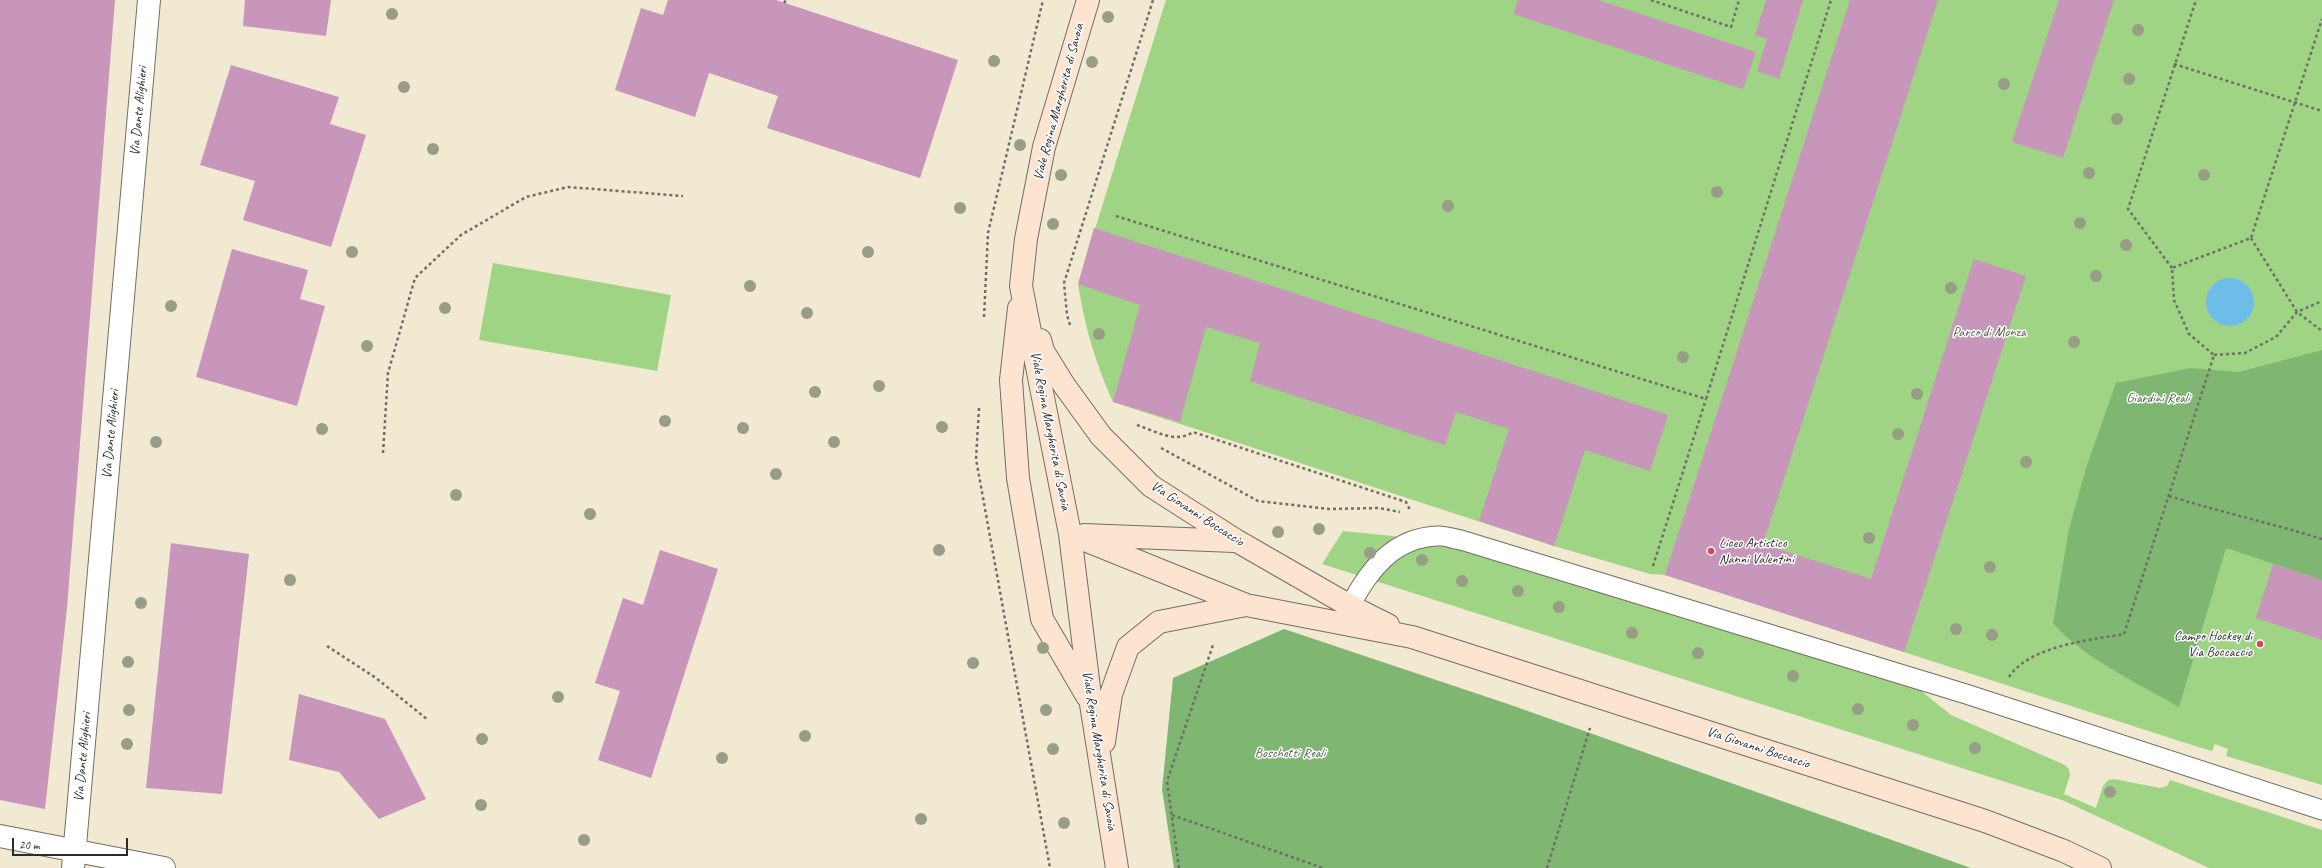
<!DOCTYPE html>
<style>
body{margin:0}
#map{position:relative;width:2322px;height:868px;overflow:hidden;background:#f2e9d2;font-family:Caveat,sans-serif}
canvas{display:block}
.scale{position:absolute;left:12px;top:838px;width:116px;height:18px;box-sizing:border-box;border:2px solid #2b2b2b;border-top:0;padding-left:5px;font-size:12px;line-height:14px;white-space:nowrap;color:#2b2b2b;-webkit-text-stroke:3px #fff;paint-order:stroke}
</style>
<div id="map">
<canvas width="2322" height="868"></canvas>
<div class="scale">20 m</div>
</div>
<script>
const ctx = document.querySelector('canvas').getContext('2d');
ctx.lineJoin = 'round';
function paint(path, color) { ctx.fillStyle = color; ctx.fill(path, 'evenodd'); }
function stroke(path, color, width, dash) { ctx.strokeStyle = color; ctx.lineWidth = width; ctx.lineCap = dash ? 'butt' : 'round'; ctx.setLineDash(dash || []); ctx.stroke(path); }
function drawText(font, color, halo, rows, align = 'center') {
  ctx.font = font + ' Caveat,sans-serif'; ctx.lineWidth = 3; ctx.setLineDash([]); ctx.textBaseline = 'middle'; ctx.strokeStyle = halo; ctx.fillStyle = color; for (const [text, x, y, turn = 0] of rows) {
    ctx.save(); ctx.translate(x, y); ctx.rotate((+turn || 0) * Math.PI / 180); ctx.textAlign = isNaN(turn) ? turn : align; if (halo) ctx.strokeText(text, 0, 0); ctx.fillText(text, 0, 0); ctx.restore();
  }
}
paint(new Path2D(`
 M1166,0H2322V785L2226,756L2228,749L2215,744L2212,751L2195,746L1665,575L1650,574L1554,546L1113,402C1095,361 1085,328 1078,284Z
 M493,263L671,295L657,371L479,340Z
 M1343,531L1452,542L1920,690L1951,715L2065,765L2069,769L2070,775L2064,794L2096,808L2103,786L2108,780L2114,779L2160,788L2167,786L2170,780L2322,830V868H2209L2062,800L1322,564Z`), '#9fd485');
paint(new Path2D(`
 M2322,350V580L2226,548L2179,707C2139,684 2082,657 2053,623L2069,529L2087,465L2116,383L2191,368L2239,372Z
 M1284,629L1508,704L1971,868H1174L1162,789L1173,678Z`), '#7fb672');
paint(new Path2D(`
 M2206 302a24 24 0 1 1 48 0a24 24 0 1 1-48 0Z`), '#6dbde8');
paint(new Path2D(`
 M0,0H115L67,608L45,809L0,800Z
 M245,0H331L326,36L243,26Z
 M668,0H776L958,60L920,178L767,128L778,96L709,73L695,117L615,90L641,8L663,15Z
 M1518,0H1598L1756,52L1743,89L1513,14Z
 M1766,0H1803L1779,79L1757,71L1767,39L1755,35Z
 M1850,0H1938L1763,544L1871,579L1974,259L2026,276L1904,652L1665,575Z
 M2059,0H2114L2063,158L2012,142Z
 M231,65L339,97L330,124L366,135L331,247L243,220L255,181L200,165Z
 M1094,228L1668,415L1650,471L1585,450L1554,546L1479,521L1509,429L1456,412L1445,445L1250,381L1260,343L1206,327L1180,422L1113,402L1140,305L1078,284Z
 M232,249L308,270L300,299L325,306L297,406L196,377Z
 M171,543L249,554L222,794L146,788Z
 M660,550L718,569L651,778L598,760L620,691L595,683L623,598L643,605Z
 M2273,564L2322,580V640L2256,618Z
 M299,694L385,719L426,799L379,819L339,772L289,760Z`), '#c895bb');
const lane = new Path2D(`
 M1350,606C1369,570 1393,538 1437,536C1444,535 1454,539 1461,540L1966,694L2322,810`);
const street = new Path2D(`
 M0,836L164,868
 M73,868L149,0`);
const secondary = new Path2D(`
 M1088,0L1044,147L1026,239L1021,286L1070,534L1091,704L1117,868
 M1019,308L1011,380L1018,478L1042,619L1087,696
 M1040,340L1043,351L1064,385L1101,436L1151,486L1237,541L1350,606L1388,625
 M1070,534L1246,605L1412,637L1985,821L2064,851L2100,868
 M1084,535L1234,541
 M1104,742L1111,694L1128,647L1159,622L1246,605`);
stroke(lane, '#716e65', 21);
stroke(street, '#716e65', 24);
stroke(secondary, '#716e65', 24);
stroke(new Path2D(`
 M1651,0L1731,27L1739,0
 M784,3L786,0
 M2174,64L2322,111
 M1116,216L1706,399L1831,0
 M2251,238L2297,312L2322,331
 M2172,268L2128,209L2196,0
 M984,317L988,233L1043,0
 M1070,325L1067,315L1064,283L1153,0
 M2214,355L2245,353L2276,337L2297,312L2322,301
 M979,408L976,459L1050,868
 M1137,425C1155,431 1176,444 1193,432L1406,502L1410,510
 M1161,448L1258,501L1329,509L1379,508L1400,512
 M383,453L388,373L415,278L461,235L526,197L568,187L683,196
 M2169,496C2220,512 2271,523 2322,539
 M1653,566L1706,399
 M327,646L376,678L428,720
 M2009,677C2029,646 2090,640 2124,634L2214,355L2189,334L2174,300L2172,268L2251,238L2322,19
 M1172,815L1323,868
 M1179,868L1167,781L1213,645
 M1547,868L1590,728`), '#716e65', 2.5, [3, 3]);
stroke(lane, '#fff', 19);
stroke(street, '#fff', 22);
stroke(secondary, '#fde4d0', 22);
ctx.fillStyle = '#989d85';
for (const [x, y] of [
 [392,14],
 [1108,17],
 [2138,30],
 [994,61],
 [1092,62],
 [2129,79],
 [2004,84],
 [404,87],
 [2117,119],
 [1020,145],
 [433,149],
 [2089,173],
 [1061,175],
 [2204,175],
 [1717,192],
 [1448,206],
 [960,208],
 [2080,223],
 [1053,224],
 [2126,245],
 [352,252],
 [868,252],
 [2096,276],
 [750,286],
 [1951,288],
 [171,306],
 [445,308],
 [807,313],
 [1099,334],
 [2074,342],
 [367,346],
 [1683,357],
 [879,386],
 [815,392],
 [1917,394],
 [665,421],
 [942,427],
 [743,428],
 [322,429],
 [1898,434],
 [156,442],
 [834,442],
 [2026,462],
 [776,474],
 [456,495],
 [590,514],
 [1319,529],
 [1278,532],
 [1869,538],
 [939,550],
 [1370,553],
 [1422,560],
 [1990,567],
 [290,580],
 [1462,581],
 [1518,591],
 [141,603],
 [1559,607],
 [1956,629],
 [1632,633],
 [1992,635],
 [1043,648],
 [1698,653],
 [128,662],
 [973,663],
 [1793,676],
 [558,697],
 [1858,709],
 [129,710],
 [1046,710],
 [1913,725],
 [805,736],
 [482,739],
 [127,744],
 [1975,748],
 [1053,749],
 [722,758],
 [2110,792],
 [481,805],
 [921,819],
 [1064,823],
 [584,840]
]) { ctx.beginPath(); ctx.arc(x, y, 6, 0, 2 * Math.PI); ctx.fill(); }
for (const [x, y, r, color] of [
 [1711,551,4,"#d1495b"],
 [2260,644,4,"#d1495b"]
]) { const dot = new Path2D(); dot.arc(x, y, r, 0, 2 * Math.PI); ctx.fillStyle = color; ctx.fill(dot); stroke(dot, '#fff', 1.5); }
drawText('14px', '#2b2b2b', '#fff', [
 ["Viale Regina Margherita di Savoia",1059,102,-75],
 ["Via Dante Alighieri",139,111,-85],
 ["Viale Regina Margherita di Savoia",1050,431,79],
 ["Via Dante Alighieri",111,434,-85],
 ["Via Giovanni Boccaccio",1197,514,33],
 ["Via Giovanni Boccaccio",1758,748,18],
 ["Viale Regina Margherita di Savoia",1099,751,81],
 ["Via Dante Alighieri",83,757,-85]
]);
drawText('14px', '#4e5e46', '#fff', [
 ["Parco di Monza",1989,332],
 ["Giardini Reali",2158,398],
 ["Boschetti Reali",1290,753]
]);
drawText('14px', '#2b2b2b', '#fff', [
 ["Liceo Artistico",1719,543],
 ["Nanni Valentini",1719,559],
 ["Campo Hockey di",2252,636,"right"],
 ["Via Boccaccio",2252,652,"right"]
], 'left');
</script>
